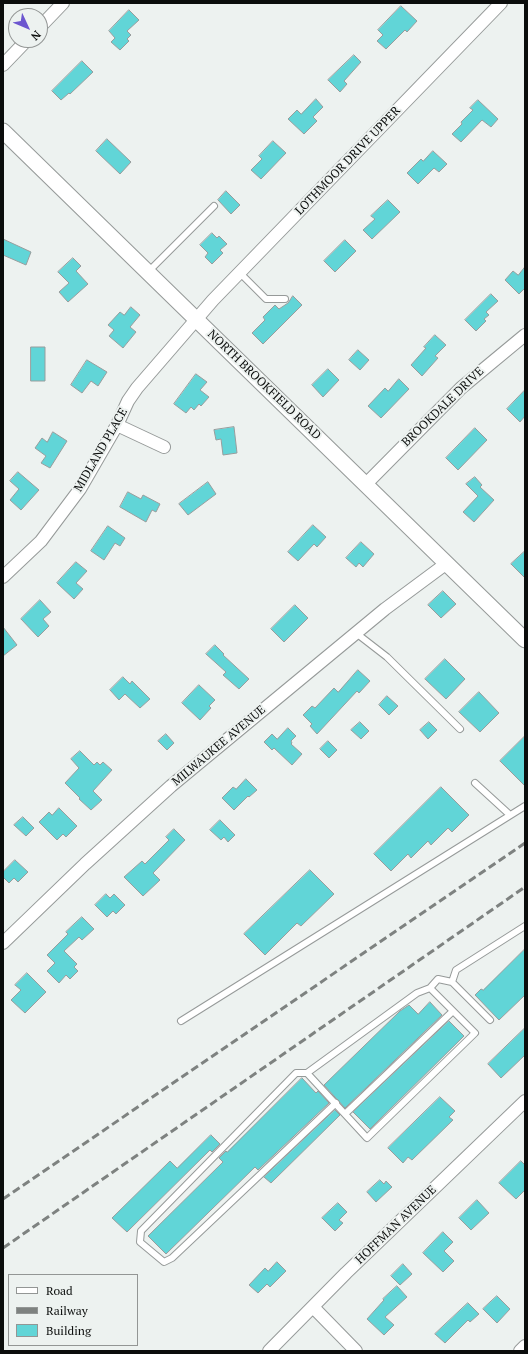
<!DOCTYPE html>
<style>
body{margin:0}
#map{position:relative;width:528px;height:1354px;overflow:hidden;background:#edf2f0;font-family:"PT Serif",serif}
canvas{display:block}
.frame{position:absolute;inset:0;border:4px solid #0b0d0c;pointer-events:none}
.legend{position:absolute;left:8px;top:1274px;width:130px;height:72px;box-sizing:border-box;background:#edf2f0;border:1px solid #939695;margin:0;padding:5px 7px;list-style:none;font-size:12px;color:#0b0d0c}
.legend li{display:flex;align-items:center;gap:8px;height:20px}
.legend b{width:20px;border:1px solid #939695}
.north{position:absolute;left:8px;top:8px;width:40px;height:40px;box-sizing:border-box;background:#edf2f0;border:1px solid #939695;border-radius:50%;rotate:134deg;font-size:11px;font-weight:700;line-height:16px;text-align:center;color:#0b0d0c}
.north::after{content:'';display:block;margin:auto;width:14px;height:18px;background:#6c56cf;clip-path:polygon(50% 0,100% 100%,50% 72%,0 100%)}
</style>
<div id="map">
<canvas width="528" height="1354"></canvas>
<div class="frame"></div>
<ul class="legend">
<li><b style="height:5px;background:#fff"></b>Road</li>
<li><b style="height:5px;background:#7e8280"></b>Railway</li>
<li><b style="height:11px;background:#61d5d7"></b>Building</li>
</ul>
<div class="north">N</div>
</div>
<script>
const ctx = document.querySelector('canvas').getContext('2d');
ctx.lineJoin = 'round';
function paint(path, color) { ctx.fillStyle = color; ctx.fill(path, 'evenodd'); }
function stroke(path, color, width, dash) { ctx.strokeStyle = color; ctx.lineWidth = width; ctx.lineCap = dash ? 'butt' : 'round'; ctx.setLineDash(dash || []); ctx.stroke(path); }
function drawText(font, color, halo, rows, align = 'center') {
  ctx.font = font + ' "PT Serif",serif'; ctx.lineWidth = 4; ctx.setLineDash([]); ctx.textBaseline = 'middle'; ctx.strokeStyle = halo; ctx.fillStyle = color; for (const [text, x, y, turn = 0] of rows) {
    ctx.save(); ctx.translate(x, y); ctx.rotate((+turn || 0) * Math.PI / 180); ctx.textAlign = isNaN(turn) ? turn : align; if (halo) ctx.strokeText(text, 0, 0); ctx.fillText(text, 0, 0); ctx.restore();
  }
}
const building = new Path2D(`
 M401,6L417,21L407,32L405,30L386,49L377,41L383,35L378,30Z
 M129,10L139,20L127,31L131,35L127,39L129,41L120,50L111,42L115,38L109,31Z
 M354,55L361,62L344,81L347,84L340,92L328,80Z
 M82,61L93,72L70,94L69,93L61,100L52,91Z
 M316,99L323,107L313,117L317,121L304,134L288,119L297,110L301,114Z
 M478,100L498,119L491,127L482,120L461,142L452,134L462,124L461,122L473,110L470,108Z
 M107,139L131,162L120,174L96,151Z
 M273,141L286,153L261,179L251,170L262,159L259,156Z
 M433,151L447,164L439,172L434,168L418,184L407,173L421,159L423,161Z
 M226,191L240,205L231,214L218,200Z
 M388,200L400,212L372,239L363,230L375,219L371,216Z
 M212,233L217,238L219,236L227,244L220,250L223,253L212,264L205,257L208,253L200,245Z
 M3,239L31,252L26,265L3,255Z
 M345,240L356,251L335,272L324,261Z
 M73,258L81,266L76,271L88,284L68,302L59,292L69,283L58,272Z
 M525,267V288L519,294L505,280L513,271L518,275Z
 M491,294L498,301L486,312L489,315L484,319L486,321L476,331L465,320Z
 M293,296L302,305L263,344L252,333L265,320L263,317L275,305L279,309L288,303Z
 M131,307L140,315L130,327L136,332L123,348L109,336L114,330L108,325L120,312L124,315Z
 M435,335L446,345L435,356L438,358L422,376L411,365L426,348L424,347Z
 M31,347H45V381H31Z
 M358,350L369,360L360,370L349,360Z
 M87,360L107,372L98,386L91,381L82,393L71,385Z
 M328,369L339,380L323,397L312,385Z
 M196,374L207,382L200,390L209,397L201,406L199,404L194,410L191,407L186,413L174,404Z
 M399,379L409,389L381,418L368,406L385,388L388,391Z
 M525,390V416L520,422L507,409Z
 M234,427L237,453L223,455L221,439L216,440L214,430Z
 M475,428L487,440L458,470L446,458Z
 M53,432L67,441L50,468L41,463L46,456L35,448L42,438L47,442Z
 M18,472L39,490L21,510L10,500L19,489L10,481Z
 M475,477L482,485L480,487L494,500L474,522L463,512L478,496L466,484Z
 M208,482L216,494L188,515L179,504Z
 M128,492L141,499L143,495L160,504L156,512L152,510L146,522L120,507Z
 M313,525L326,537L317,547L314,544L298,561L288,552Z
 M108,526L125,538L120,546L115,543L104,560L91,551Z
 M361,542L374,554L363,567L359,563L356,567L346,558Z
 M525,551V578L511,564Z
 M76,562L87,571L76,583L83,589L74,599L57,583Z
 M443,591L456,604L441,618L428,605Z
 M40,600L51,612L43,619L49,626L38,637L21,619Z
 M295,605L308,618L284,642L271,629Z
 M3,627L17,645L3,656Z
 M215,645L224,654L223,655L249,679L239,689L223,675L226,672L206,654Z
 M445,659L465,679L446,699L425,679Z
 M358,670L370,681L359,693L357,691L317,734L310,726L312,724L303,715L312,706L315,708L334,688L338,692Z
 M123,677L130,684L132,681L150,699L140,708L125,694L119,700L110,690Z
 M199,685L215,700L209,706L211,708L200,720L182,703Z
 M479,692L499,713L480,732L459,712Z
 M387,696L398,706L389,715L379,705Z
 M360,722L369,731L361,739L351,730Z
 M429,722L437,730L428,739L420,730Z
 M288,728L296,736L291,741L292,743L291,744L302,754L292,765L274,748L272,750L264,742L272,734L277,739Z
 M166,734L174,743L167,750L158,741Z
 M525,736V786L500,761Z
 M328,741L337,750L329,758L320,749Z
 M80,751L94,765L97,762L100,765L103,762L112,770L93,791L102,800L91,810L79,799L80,798L65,783L79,768L71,759Z
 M246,779L257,790L249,797L248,796L234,810L222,798L233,787L236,789Z
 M441,787L469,815L452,832L448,828L431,845L428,841L411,858L408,854L391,871L374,854Z
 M59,808L77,826L66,837L63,834L57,840L39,822L49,812L52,815Z
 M23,817L34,828L26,836L14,825Z
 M220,820L235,835L228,842L224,837L221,840L210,830Z
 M174,829L185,840L153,873L160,880L143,896L124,877L142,861L145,864L169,840L166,837Z
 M15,860L28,872L18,882L14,878L9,883L3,877V872Z
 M310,870L334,894L301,926L297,923L265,955L244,934Z
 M106,894L110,898L114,894L125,905L116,914L113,911L107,917L95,905Z
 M82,917L94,929L82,940L79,937L64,951L77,964L74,967L78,971L70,979L66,975L59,983L47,971L55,963L47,955L68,934L66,932Z
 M525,949V995L499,1020L475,995L481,989L483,990Z
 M27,973L46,992L25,1013L11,1000L21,990L15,985Z
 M430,1002L442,1015L345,1108L324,1085L400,1011L409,1005L418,1014Z
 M449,1021L464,1036L370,1129L353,1112Z
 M525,1028V1055L501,1078L488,1064Z
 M302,1078L316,1093L318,1091L329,1103L258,1170L255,1167L166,1254L148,1236L223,1162L219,1158L226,1151L227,1152Z
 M440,1097L455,1111L449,1117L453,1120L412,1160L408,1157L403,1163L388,1148Z
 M335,1110L340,1115L271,1183L264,1177Z
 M211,1135L220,1144L212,1152L210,1150L127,1232L112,1218L170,1161L177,1168Z
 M521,1161L525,1165V1190L516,1199L499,1183Z
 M380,1180L384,1184L386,1181L392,1187L376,1202L367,1192Z
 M477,1200L489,1213L471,1230L459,1218Z
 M338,1203L347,1212L339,1220L343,1223L335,1231L322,1218Z
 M443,1232L453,1242L444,1251L454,1261L443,1272L423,1253Z
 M277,1262L286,1271L270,1287L267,1284L258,1293L249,1285L265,1268L268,1271Z
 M403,1264L412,1274L400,1285L391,1276Z
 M397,1286L407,1297L385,1317L394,1325L384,1335L367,1319L384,1300L383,1299Z
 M497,1296L510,1309L497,1323L483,1309Z
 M468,1303L479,1314L470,1322L468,1320L445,1343L435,1334Z`);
paint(building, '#61d5d7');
stroke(building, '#989d9d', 1);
const service = new Path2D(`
 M148,272L214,206
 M239,272L266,299H285
 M356,633L387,657L460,729
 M475,783L510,815
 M430,988L475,1033L367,1138L307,1073L417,993L430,988L438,979L452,982
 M490,1020L452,982L456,970L525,926
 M181,1021L525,806
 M307,1073H296L141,1231L140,1242L164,1262L172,1258L336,1103
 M345,1114L453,1011`);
const minor = new Path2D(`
 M40,27L63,3
 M3,65L27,40
 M117,425L164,447
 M366,484L461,388L525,335
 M3,577L41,541L80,489L117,425L128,401L137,388L213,300L501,3
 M3,943L85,864L171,786L385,609L447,563
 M313,1307L356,1351
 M269,1351L346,1273L525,1101
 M520,1351L525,1346`);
const tertiary = new Path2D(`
 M3,131L525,640`);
stroke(service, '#969a99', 8);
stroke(minor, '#969a99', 14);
stroke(tertiary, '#969a99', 17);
stroke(service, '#fff', 6);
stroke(minor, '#fff', 12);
stroke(tertiary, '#fff', 15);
stroke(new Path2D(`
 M3,1199L525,843
 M3,1248L525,887`), '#7e8280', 3, [8, 4]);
drawText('12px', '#0b0d0c', '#edf2f0', [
 ["LOTHMOOR DRIVE UPPER",348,161,-46],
 ["NORTH BROOKFIELD ROAD",264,385,44],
 ["BROOKDALE DRIVE",443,407,-44],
 ["MIDLAND PLACE",101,450,-60],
 ["MILWAUKEE AVENUE",219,746,-40],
 ["HOFFMAN AVENUE",396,1225,-44]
]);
</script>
